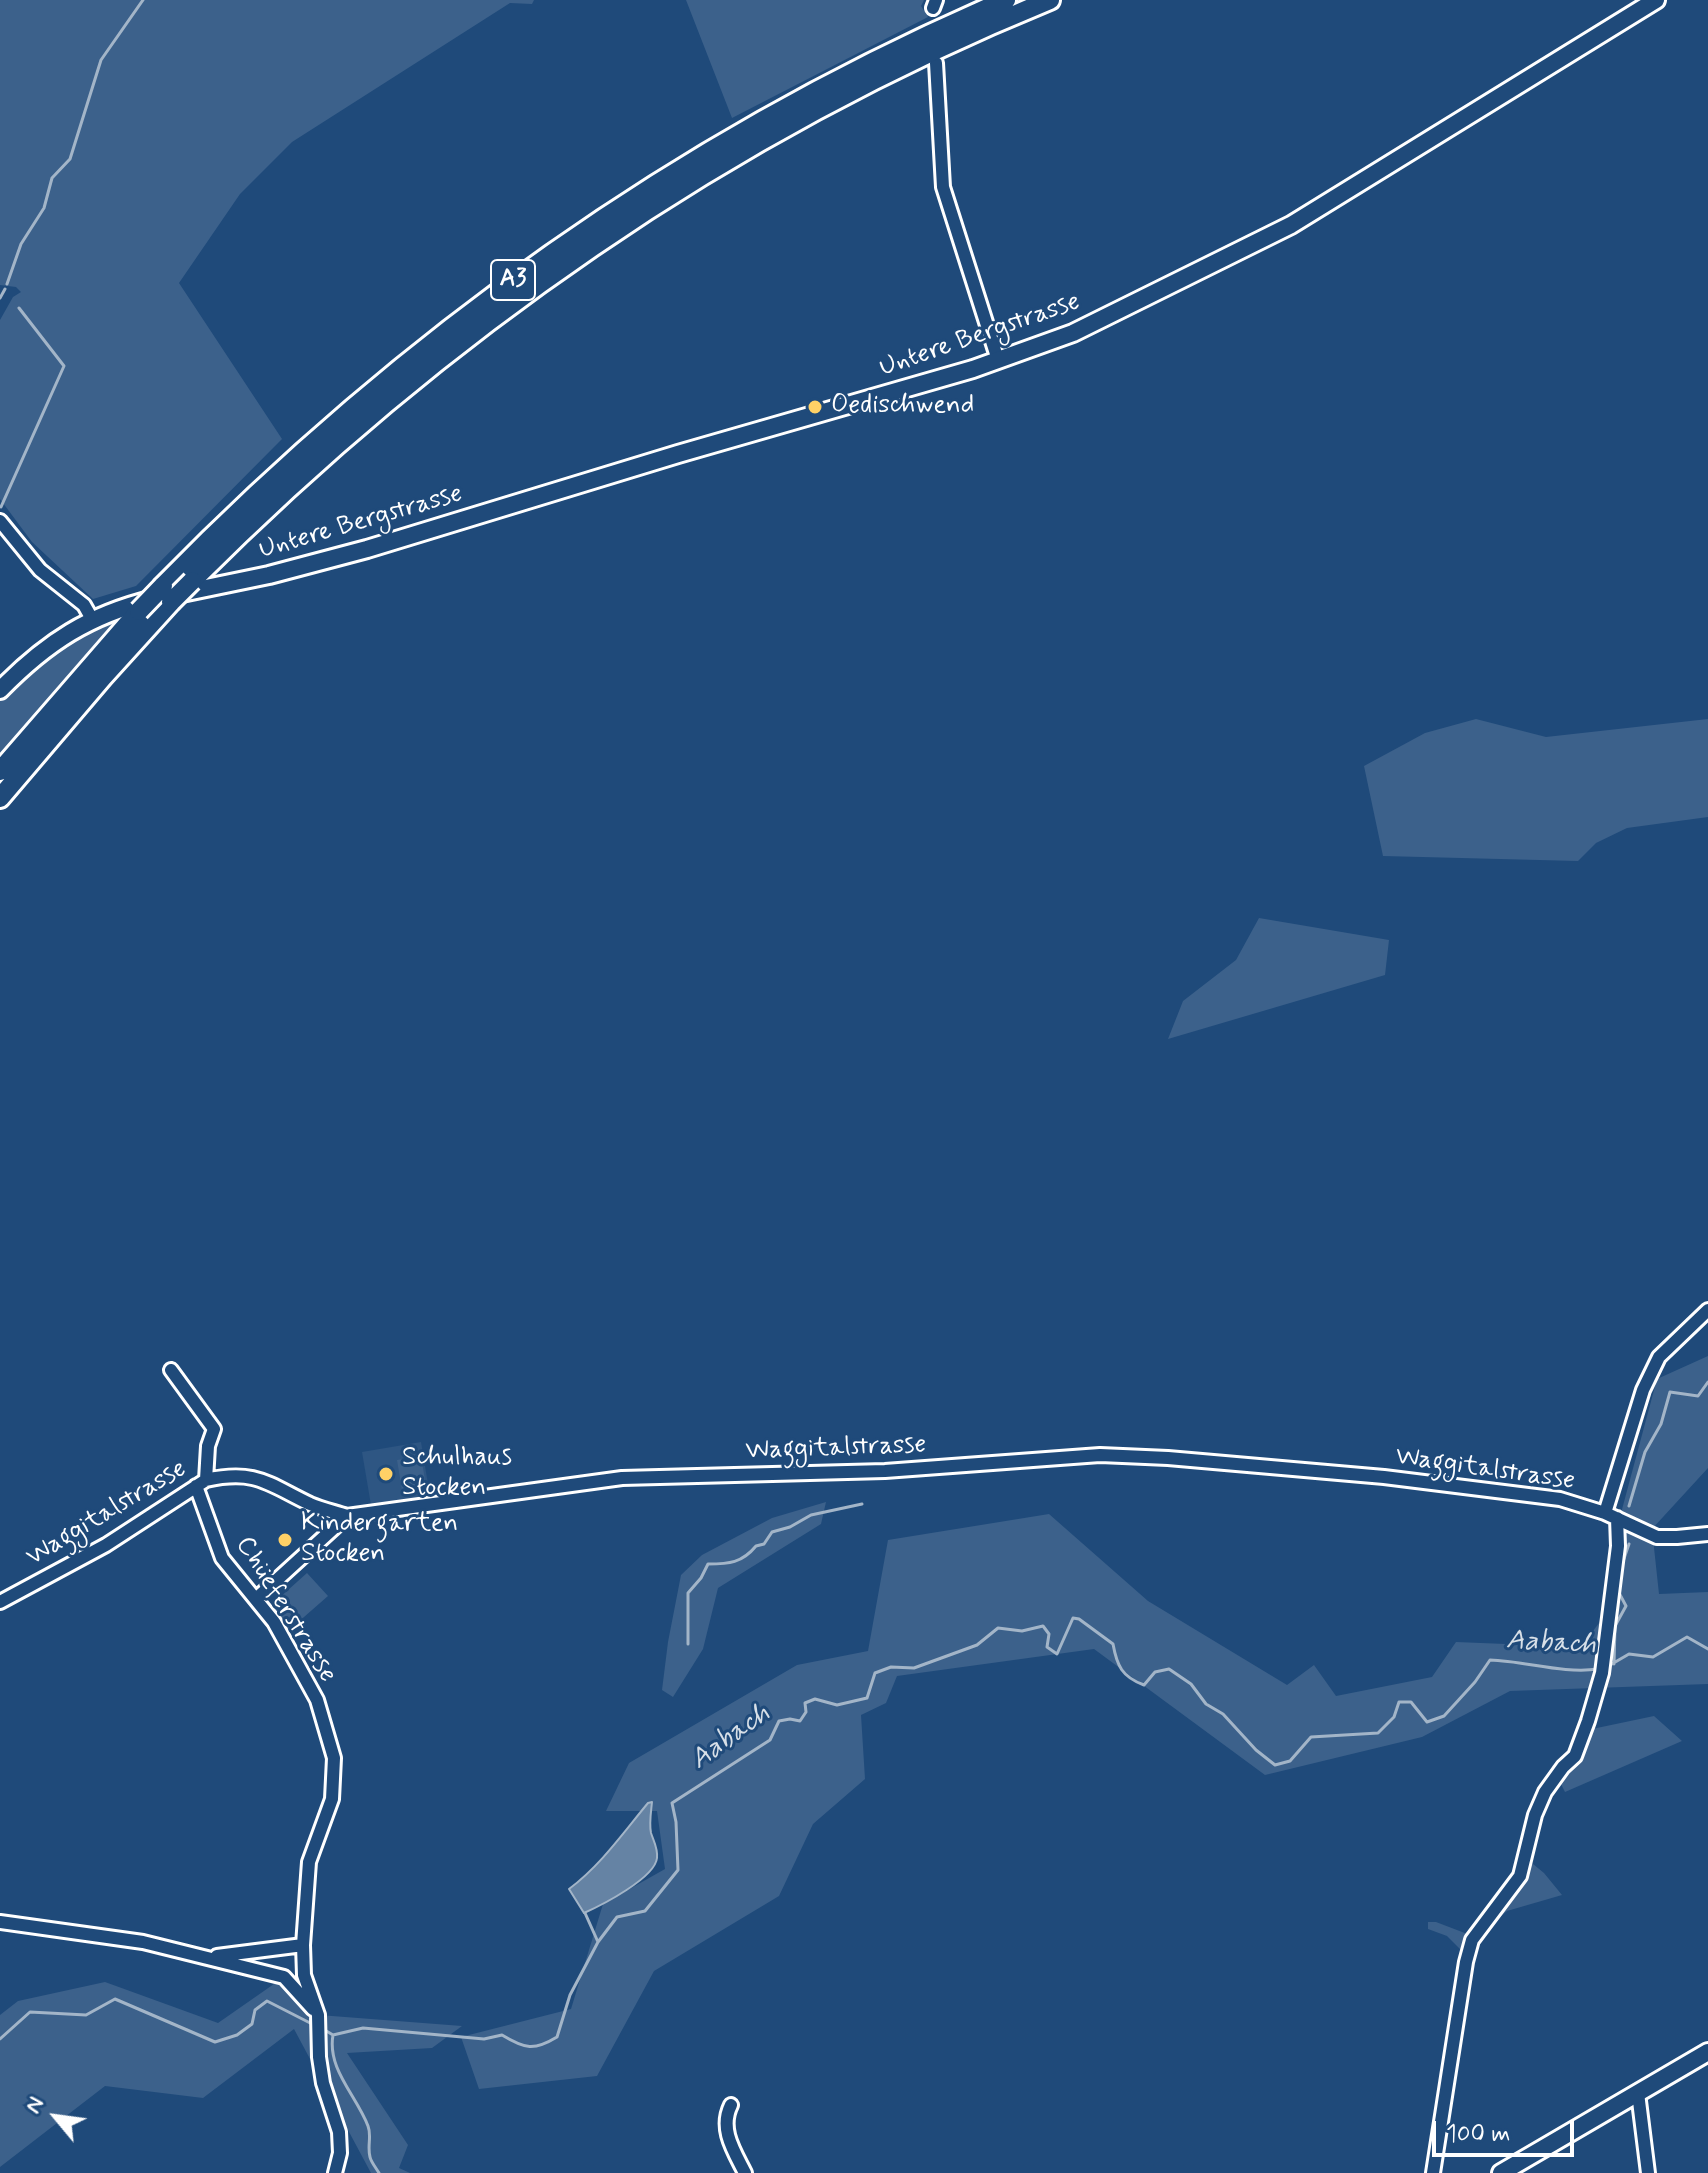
<!DOCTYPE html>
<meta charset="utf-8">
<style>
body{margin:0}
#map{position:relative;width:1708px;height:2173px;overflow:hidden;background:#1f4a7a;font-family:Mynerve,sans-serif}
canvas{display:block}
.north{position:absolute;left:16px;top:2077px;width:80px;height:80px;-webkit-text-stroke:6px #1f4a7a;paint-order:stroke;rotate:299deg;font-size:22px;font-weight:700;line-height:32px;text-align:center;color:#fff}
.north::after{content:'';display:block;margin:auto;width:28px;height:36px;background:#fff;clip-path:polygon(50% 0,100% 100%,50% 72%,0 100%)}
.scale{position:absolute;left:1432px;top:2121px;width:142px;height:36px;box-sizing:border-box;border:4px solid #fff;border-top:0;padding-left:10px;font-size:24px;line-height:28px;white-space:nowrap;color:#fff;-webkit-text-stroke:6px #1f4a7a;paint-order:stroke}
</style>
<div id="map">
<canvas width="1708" height="2173"></canvas>
<div class="north">N</div>
<div class="scale">100 m</div>
</div>
<script>
const ctx = document.querySelector('canvas').getContext('2d');
ctx.lineJoin = 'round';
function paint(path, color) { ctx.fillStyle = color; ctx.fill(path, 'evenodd'); }
function stroke(path, color, width, dash) { ctx.strokeStyle = color; ctx.lineWidth = width; ctx.lineCap = dash ? 'butt' : 'round'; ctx.setLineDash(dash || []); ctx.stroke(path); }
function drawText(font, color, halo, rows, align = 'center') {
  ctx.font = font + ' Mynerve,sans-serif'; ctx.lineWidth = 6; ctx.setLineDash([]); ctx.textBaseline = 'middle'; ctx.strokeStyle = halo; ctx.fillStyle = color; for (const [text, x, y, turn = 0] of rows) {
    ctx.save(); ctx.translate(x, y); ctx.rotate((+turn || 0) * Math.PI / 180); ctx.textAlign = isNaN(turn) ? turn : align; if (halo) ctx.strokeText(text, 0, 0); ctx.fillText(text, 0, 0); ctx.restore();
  }
}
paint(new Path2D(`
 M421,1442L431,1502L372,1511L362,1452Z`), '#2e5683');
paint(new Path2D(`
 M0,0H534L532,4L510,3L292,142L240,194L179,283L282,439L136,586L93,599L32,542L0,499V320L13,297L21,292L16,287L0,285Z
 M686,0H924L921,6L928,17L732,118Z
 M107,622H114L0,755V701C32,668 66,642 107,622Z
 M1476,719L1546,737L1708,719V817L1627,828L1596,843L1578,861L1383,856L1364,766L1425,733Z
 M1259,918L1389,940L1385,975L1168,1039L1183,1001L1236,960Z
 M1708,1356V1468L1652,1529L1659,1594L1708,1592V1684L1510,1691L1422,1737L1265,1775L1094,1649L897,1676L886,1703L861,1715L865,1779L813,1824L779,1896L654,1971L597,2076L479,2089L461,2037L571,2009L603,1904L665,1869L657,1811H606L629,1763L797,1665L868,1651L888,1540L1049,1514L1148,1601L1287,1685L1314,1665L1336,1696L1432,1677L1456,1642L1581,1647L1611,1607L1606,1569L1657,1379Z
 M421,1456L426,1486L402,1490L397,1460Z
 M826,1502L821,1524L718,1588L703,1649L673,1697L662,1690L668,1642L681,1575L702,1555L772,1518Z
 M307,1573L328,1596L288,1631L269,1607Z
 M1654,1716L1682,1741L1565,1792L1552,1766L1592,1729Z
 M1522,1855L1544,1873L1562,1895L1507,1911L1476,1938V1950L1464,1953L1447,1936L1428,1929V1922H1436L1470,1935L1512,1889Z
 M284,1977L319,2015L462,2026L432,2048L347,2053L408,2145L399,2168L410,2173H371L294,2029L203,2098L105,2086L0,2167V2015L18,2001L105,1982L218,2023Z`), '#3c618b');
const water = new Path2D(`
 M652,1802C651,1812 649,1824 651,1833C654,1842 658,1848 657,1858C655,1878 602,1905 584,1913L569,1889C601,1865 623,1833 648,1803Z`);
paint(water, '#6583a4');
stroke(water, '#a3b5c8', 2);
stroke(new Path2D(`
 M7,284L21,244L44,208L52,178L70,159L101,60L143,0
 M0,298L5,289
 M1,507L64,366L19,308
 M1629,1506L1645,1452L1661,1424L1670,1392L1698,1396L1708,1382
 M1620,1570L1629,1544
 M688,1644V1593L701,1578L708,1564C729,1564 742,1563 756,1546L764,1544L772,1532L790,1527L811,1515L862,1504
 M1614,1664L1615,1626L1626,1606L1617,1589
 M1605,1668L1629,1654L1653,1657L1687,1637L1708,1649
 M585,1913L598,1942
 M323,2029L333,2035L363,2028L484,2039L502,2035C525,2049 534,2051 557,2037L570,1995L598,1942L617,1917L645,1911L678,1870L676,1822L672,1803L770,1740L779,1721L790,1719L800,1721L806,1712L805,1703L815,1699L837,1705L867,1698L875,1673L891,1667L914,1668L977,1645L998,1628L1022,1631L1043,1626L1049,1634L1047,1647L1057,1654L1073,1618L1079,1619L1113,1644C1117,1666 1122,1677 1144,1685L1155,1672L1169,1669L1191,1684L1206,1704L1223,1714L1256,1750L1275,1765L1290,1761L1311,1737L1378,1733L1394,1717L1399,1702H1411L1427,1722L1444,1716L1475,1682L1490,1660C1525,1661 1563,1674 1598,1669
 M333,2035C327,2069 356,2095 368,2126C372,2136 367,2146 370,2157C371,2162 376,2168 379,2173
 M0,2039L30,2012L86,2015L115,1999L215,2042L237,2035L252,2024L255,2010L267,2001L316,2026`), '#a3b5c8', 3);
const minor = new Path2D(`
 M933,8L936,0
 M936,63L943,187L998,360
 M0,521L40,570L84,605L92,619
 M171,1370L214,1429L208,1446L206,1480
 M196,1486L222,1558L274,1622L317,1700L334,1758L332,1799L309,1862L303,1945L304,1975L318,2015L319,2057L323,2083L339,2132L340,2153L335,2173
 M1605,1513L1643,1390L1659,1357L1708,1310
 M256,1599L347,1516
 M0,1602L106,1545L206,1480C256,1469 268,1484 310,1504C322,1509 335,1512 347,1516L622,1478L885,1471L1100,1455L1168,1458L1384,1477L1560,1499L1605,1513L1657,1537H1677L1708,1534
 M0,1922L143,1942L284,1977L313,2009
 M217,1956L303,1945
 M1638,2093L1648,2173
 M731,2105C719,2129 734,2151 745,2173
 M1433,2173L1466,1962L1472,1940L1520,1876L1535,1815L1545,1792L1563,1767L1575,1756L1588,1721L1602,1673L1618,1546L1617,1518`);
const major = new Path2D(`
 M177,594L269,575L367,549L678,454L973,369L1073,333L1291,225L1656,0
 M0,690C47,642 89,615 154,599
 M1501,2173L1708,2052`);
const highway = new Path2D(`
 M192,581C439,333 726,132 1050,0
 M163,586C405,338 687,137 1006,0
 M0,771L139,611
 M0,798L103,677L171,602`);
stroke(minor, '#fff', 18);
stroke(major, '#fff', 22);
stroke(highway, '#fff', 24);
stroke(minor, '#1f4a7a', 12);
stroke(major, '#1f4a7a', 16);
stroke(highway, '#1f4a7a', 18);
const highwayBridge = new Path2D(`
 M171,602L192,581
 M139,611L163,586`);
stroke(highwayBridge, '#fff', 24, []);
stroke(highwayBridge, '#1f4a7a', 18);
for (const [x, y, r, color] of [
 [815,407,8,"#ffd166"],
 [386,1474,8,"#ffd166"],
 [285,1540,8,"#ffd166"]
]) { const dot = new Path2D(); dot.arc(x, y, r, 0, 2 * Math.PI); ctx.fillStyle = color; ctx.fill(dot); stroke(dot, '#1f4a7a', 3); }
for (const [x, y, w] of [
 [513,280,44]
]) { const box = new Path2D(); box.roundRect(x - w / 2, y - 20, w, 40, 6); ctx.fillStyle = '#1f4a7a'; ctx.fill(box); stroke(box, '#fff', 2); }
drawText('bold 24px', '#fff', null, [
 ["A3",513,280]
]);
drawText('26px', '#fff', '#1f4a7a', [
 ["Untere Bergstrasse",980,336,-19],
 ["Untere Bergstrasse",361,523,-16],
 ["Waggitalstrasse",836,1449,-2],
 ["Waggitalstrasse",1485,1470,8],
 ["Waggitalstrasse",107,1514,-31],
 ["Chüeferstrasse",285,1610,58]
]);
drawText('26px', '#fff', '#1f4a7a', [
 ["Oedischwend",831,407],
 ["Schulhaus",402,1459],
 ["Stocken",402,1489],
 ["Kindergarten",301,1525],
 ["Stocken",301,1555]
], 'left');
drawText('italic 28px', '#d8e0e8', '#1f4a7a', [
 ["Aabach",1551,1644,3],
 ["Aabach",731,1738,-36]
]);
</script>
